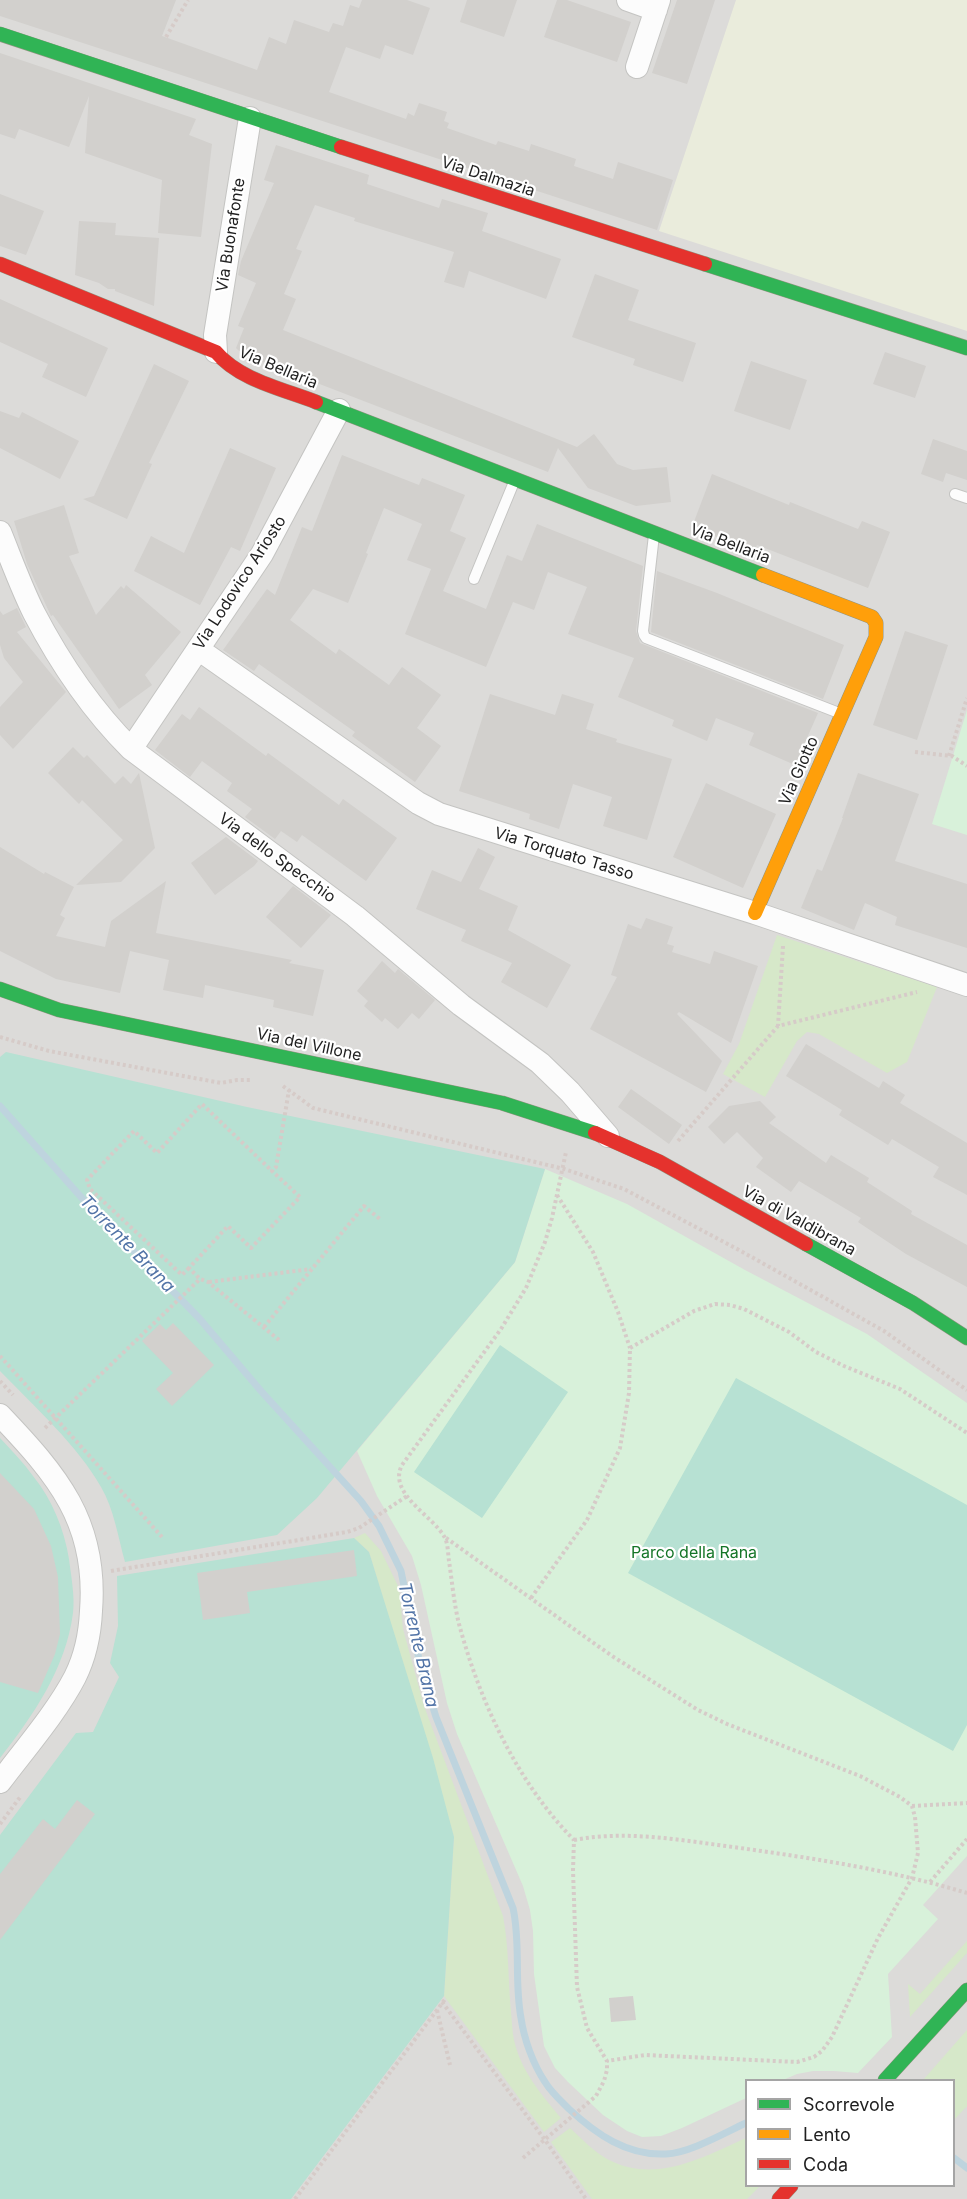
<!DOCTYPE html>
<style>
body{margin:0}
#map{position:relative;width:967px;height:2199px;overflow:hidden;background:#edece8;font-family:Inter,sans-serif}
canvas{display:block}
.legend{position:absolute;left:745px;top:2079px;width:210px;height:108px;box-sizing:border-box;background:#fff;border:2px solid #a5a5a5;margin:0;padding:8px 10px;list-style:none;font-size:18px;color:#1f1f1f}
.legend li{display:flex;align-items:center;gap:12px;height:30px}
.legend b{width:30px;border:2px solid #a5a5a5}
</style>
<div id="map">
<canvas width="967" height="2199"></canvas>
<ul class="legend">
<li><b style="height:8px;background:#30b455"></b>Scorrevole</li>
<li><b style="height:8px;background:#ff9f0a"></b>Lento</li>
<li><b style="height:8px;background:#e5322d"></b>Coda</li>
</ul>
</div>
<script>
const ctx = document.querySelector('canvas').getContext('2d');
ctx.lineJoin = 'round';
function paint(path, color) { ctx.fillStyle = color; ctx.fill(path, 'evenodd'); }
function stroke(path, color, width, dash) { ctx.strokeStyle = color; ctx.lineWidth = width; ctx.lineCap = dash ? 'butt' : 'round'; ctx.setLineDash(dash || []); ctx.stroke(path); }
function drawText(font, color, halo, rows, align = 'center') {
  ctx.font = font + ' Inter,sans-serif'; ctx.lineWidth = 4.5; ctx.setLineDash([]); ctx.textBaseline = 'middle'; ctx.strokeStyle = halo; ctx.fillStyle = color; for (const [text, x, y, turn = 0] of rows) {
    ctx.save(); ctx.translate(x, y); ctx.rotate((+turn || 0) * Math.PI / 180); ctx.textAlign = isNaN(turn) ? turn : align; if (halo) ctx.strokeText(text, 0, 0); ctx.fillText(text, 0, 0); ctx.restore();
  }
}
paint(new Path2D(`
 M0,0H967V2199H0ZM746,2080H954V2186H746Z`), '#dcdbd9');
paint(new Path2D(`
 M736,0H967V331L659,231Z`), '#eaecdc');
paint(new Path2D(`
 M777,935L937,987L907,1062L887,1073L819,1034L807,1032L797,1041L765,1097L723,1074L739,1044Z
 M365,1533L381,1551L399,1588L403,1629L424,1706L503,1916C509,1947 508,1980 511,2012C512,2021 512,2031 514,2040C521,2071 541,2094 561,2118L544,2132L444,1996L454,1837L369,1552L354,1538Z
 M967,1941V1953L910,2017L908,1984L920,1994Z
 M967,2030V2106L954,2120V2080H923Z
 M570,2128C582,2139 594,2152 609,2160C656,2184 704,2157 746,2138V2186H760L747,2199H592L551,2142Z`), '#d6e8c9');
paint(new Path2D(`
 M967,710V835L932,824Z
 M545,1169L627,1204L745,1270L867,1334L967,1403V1856L923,1905L938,1919L888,1974L892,2037L858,2073L834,2071H813L797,2074L783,2080H746V2098L682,2128L661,2136L642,2137L627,2131L603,2115L568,2082L555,2068L544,2046L534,1974L533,1931L530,1910L523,1886L457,1734L447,1703L421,1585L412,1556L377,1496L357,1451L515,1262Z`), '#d8f1da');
paint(new Path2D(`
 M6,1052L247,1107L545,1169L515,1262L317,1498L277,1535L125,1562C118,1537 114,1509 101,1487C79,1447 32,1404 0,1371V1057Z
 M500,1345L568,1392L482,1518L414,1472Z
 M736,1378L967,1505V1725L953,1751L628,1573Z
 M0,1438C11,1450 23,1462 33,1476C52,1499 64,1529 69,1559C71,1576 75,1596 73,1613C66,1668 33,1716 0,1758Z
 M354,1538L369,1552L433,1758L454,1837L444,1996L291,2199H0V1835L76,1733L93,1732L119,1677L110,1663L118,1626L117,1576Z`), '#b7e1d3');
stroke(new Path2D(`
 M0,1106L81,1197L199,1318L261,1391L361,1501L379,1526L401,1571L421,1669L436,1717L513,1908C521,1944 514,1981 521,2018C524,2039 533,2064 545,2082C551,2092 561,2101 569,2109C596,2134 627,2156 666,2154C690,2153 724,2133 746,2123
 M954,2158L967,2168`), '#bed4de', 7);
paint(new Path2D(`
 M0,0H176L162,36L257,70L269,37L286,44L294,20L329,32L333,23L343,26L350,5L359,8L362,0H407L430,8L413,55L385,45L380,59L346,47L329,92L406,119L408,113L414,116L419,103L447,112L444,121L449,123L447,128L496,145L498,141L529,151L531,144L576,159L574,166L613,179L618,162L673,180L657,230L0,16Z
 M467,0H517L504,37L460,22Z
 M557,0H567L631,22L617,62L544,37Z
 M677,0H715L687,84L652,73Z
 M0,53L196,119L189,135L212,144L201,237L158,233L162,180L85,153L89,96L69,147L19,129L15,139L0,134Z
 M276,145L369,175L367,184L439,208L442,199L488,213L482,231L561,259L546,299L469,271L464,288L444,282L454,252L354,221L355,218L315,205L296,249L302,251L284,294L296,299L283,330L577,447L594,434L617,464L633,470L667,467L671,502L636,506L588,488L558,448L548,472L252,358L238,350L236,348L244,328L238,326L256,283L238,275L241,261L274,183L264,180Z
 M0,194L44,211L26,255L0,246Z
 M79,221L116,223L115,235L159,238L154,306L115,291V289H108L99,283L75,275Z
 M595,274L639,290L628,320L696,343L683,382L633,365L635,359L572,337Z
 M0,299L108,348L86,397L42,377L48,364L0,342Z
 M885,352L926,366L915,398L873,384Z
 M751,361L807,380L790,430L734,411Z
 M154,364L189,381L149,463L152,464L127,519L83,499L94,496Z
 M0,411L19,418L22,412L79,441L60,479L0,448Z
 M933,439L967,451V480L946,473L943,482L921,474Z
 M230,448L276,468L240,551L231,547L200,605L134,571L151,536L184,553Z
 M342,455L419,485L422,478L465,495L450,531L466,538L443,591L486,609L507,555L522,561L537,524L643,566L636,631L640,643L818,713L795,765L749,745L754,733L716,718L707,741L672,726L674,720L618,697L634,658L568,634L587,587L548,572L534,610L513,602L486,667L405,634L431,569L407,560L422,524L384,508L366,553L368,554L348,603L313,589L290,620L336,654L339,649L389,685L402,667L441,695L417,728L441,746L415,782L352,736L355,732L259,664L254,671L223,650L267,589L275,595L302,527L312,531Z
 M712,474L789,505L790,502L858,529L862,521L890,532L868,588L757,545L754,552L692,527Z
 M64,505L79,553L69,556L96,615L121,586L124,589L126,585L181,632L145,675L152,685L119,709L53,615L51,616L27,564L14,521Z
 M657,571L717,593L844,645L823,699L651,632Z
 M17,608L26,627L17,632L66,692L13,749L0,735V707L23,682L4,658L0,645V611L3,615Z
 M905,631L948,645L917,740L873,725Z
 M490,694L555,715L562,694L594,704L586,729L617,739L616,742L672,759L647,840L603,826L612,797L573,784L559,829L529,819L530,814L459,791Z
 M199,707L266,756L268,753L339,805L343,799L397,838L366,881L302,835L297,842L281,831L275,839L245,817L252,809L227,791L232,783L202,761L190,777L155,750L182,714L190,720Z
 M73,747L84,758L87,755L115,784L123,776L131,784L139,773L155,848L121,882L76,885L123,840L82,800L79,804L48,773Z
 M858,773L919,794L895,861L967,884V948L895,925L897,917L865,903L854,930L801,908L817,869L822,871L843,818H842Z
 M706,783L776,814L743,888L673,857Z
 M226,837L258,861L254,866L215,895L191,863Z
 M0,847L44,874L45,872L74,887L60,915L65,918L56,936L105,947L111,921L166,881L156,933L292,960L289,963L324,970L313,1016L273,1007L274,1000L205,985L203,998L163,990L169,960L130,951L120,993L56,979L0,951Z
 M478,848L495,857L479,889L518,906L508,930L571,965L547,1008L501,982L512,963L461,941L466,930L416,909L432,870L461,882Z
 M293,886L331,915L301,948L266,917Z
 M646,918L673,927L667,944L674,946L672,952L710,964L714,951L758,966L731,1043L679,1012L677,1014L722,1061L706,1092L590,1029L617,977L611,975L628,924L641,929Z
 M382,961L395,973L398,969L435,1000L419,1019L412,1013L398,1029L385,1018L382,1022L364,1006L368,1001L357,991Z
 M806,1044L879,1088L883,1081L905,1095L900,1103L967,1143V1195L933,1177L939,1167L892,1139L888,1145L839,1115L842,1110L786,1076Z
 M631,1089L682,1125L669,1144L618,1107Z
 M760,1101L776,1117L769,1123L826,1163L831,1155L869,1178L867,1182L912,1211L911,1214L967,1245V1287L906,1254L858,1222L861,1218L799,1181L791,1192L756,1167L763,1158L737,1132L724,1144L708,1127L729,1106Z
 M173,1323L214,1365L172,1406L156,1389L173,1373L142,1341L160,1324L166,1330Z
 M0,1473L34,1509L51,1546L58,1577L60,1634L55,1654L38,1693L0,1682Z
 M354,1550L357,1576L247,1592L250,1613L203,1620L197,1573Z
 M77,1800L95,1814L0,1940V1874L43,1819L55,1829Z
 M633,1996L636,2020L611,2022L609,1998Z`), '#d2d0cd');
const lane = new Path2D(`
 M955,494L967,498
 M654,535L643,631L644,635L646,638L839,713
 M474,579L514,482`);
const street = new Path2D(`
 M628,0L656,10
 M637,67L659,0
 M216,352L215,335L250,118
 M0,532C11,559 21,587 34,613C60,663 91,709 131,749L355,916L461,1005L540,1063L570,1092L608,1136
 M198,649L418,803L439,814L755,913L967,985
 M131,749L262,554L339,410
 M0,1415C57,1475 98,1522 91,1611C90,1633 85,1657 75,1677C57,1712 24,1750 0,1782`);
const fast = new Path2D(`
 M0,34L341,147
 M705,264L967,348
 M316,402L763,575
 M0,989L59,1010L502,1103L595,1133
 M806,1244L913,1303L967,1338
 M885,2080L967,1990`);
const slow = new Path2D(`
 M755,913L876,637V623L872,617L763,575`);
const jam = new Path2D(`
 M341,147L705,264
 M0,264L216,352C239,380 283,389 316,402
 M595,1133L660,1162L806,1244
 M779,2199L791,2186`);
stroke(lane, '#c4c4c2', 12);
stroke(street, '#c4c4c2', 24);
stroke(fast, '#929581', 15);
stroke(slow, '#929581', 15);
stroke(jam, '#929581', 15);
stroke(new Path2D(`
 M166,37L188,0
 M915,752L952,756L967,766
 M949,756L967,698
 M783,946L778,1026L917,992
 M0,1037L49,1051L221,1083L237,1080H252
 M283,1086L313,1108L564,1169L624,1189L739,1250L884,1331L967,1390
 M678,1141L778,1026
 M557,1195L593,1252L618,1312L630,1348
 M189,1268L182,1275L90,1189L87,1180L134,1131L157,1153L202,1104L272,1171
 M209,1282L311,1269
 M264,1327L364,1206L381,1220
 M279,1340L208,1282L200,1279L189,1268L228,1226L251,1248L300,1197L272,1171L276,1167L289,1090
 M0,1356L162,1537
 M0,1381L13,1395
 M45,1428L200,1279
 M446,1538L612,1656L698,1710L727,1724L860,1776L900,1797L912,1806L915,1817L918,1853L912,1878L878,1938L832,2037L822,2051L814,2057L797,2062L645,2055L607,2061
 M111,1571L347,1532L359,1528L407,1496
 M531,1598L587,1520L620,1448L629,1393L630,1348L694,1311L715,1304L730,1305L744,1309L789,1332L816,1352L844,1366L900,1389L967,1433
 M912,1806L967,1803
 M0,1824L21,1796
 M574,1840C627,1830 680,1840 733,1847C812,1858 891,1870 967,1893
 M930,1882L967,1839
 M442,2002L545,2140L586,2199
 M437,2010L450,2065
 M523,2158L596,2096L604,2081L607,2070V2061L587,2028L577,1987L573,1870L574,1840C517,1782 480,1702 459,1624C454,1604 452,1581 449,1561C448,1554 448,1544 445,1538C434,1516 387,1494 402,1465L501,1329L526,1288L545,1242L552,1218L566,1152
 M295,2199L446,1998`), '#d6cbc8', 4, [3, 3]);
stroke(lane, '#fcfcfc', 10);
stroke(street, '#fcfcfc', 22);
stroke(fast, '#30b455', 14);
stroke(slow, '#ff9f0a', 14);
stroke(jam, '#e5322d', 14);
drawText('16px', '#1f1f1f', '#fff', [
 ["Via Dalmazia",488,177,18],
 ["Via Buonafonte",231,235,-81],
 ["Via Bellaria",278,368,23],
 ["Via Bellaria",730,544,21],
 ["Via Lodovico Ariosto",240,583,-57],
 ["Via Giotto",799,771,-66],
 ["Via Torquato Tasso",564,854,17],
 ["Via dello Specchio",277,858,36],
 ["Via del Villone",309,1045,12],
 ["Via di Valdibrana",799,1221,29]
]);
drawText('16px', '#147527', '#fff', [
 ["Parco della Rana",694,1553]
]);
drawText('italic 18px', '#5274a7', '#fff', [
 ["Torrente Brana",127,1244,46],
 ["Torrente Brana",418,1645,77]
]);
</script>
